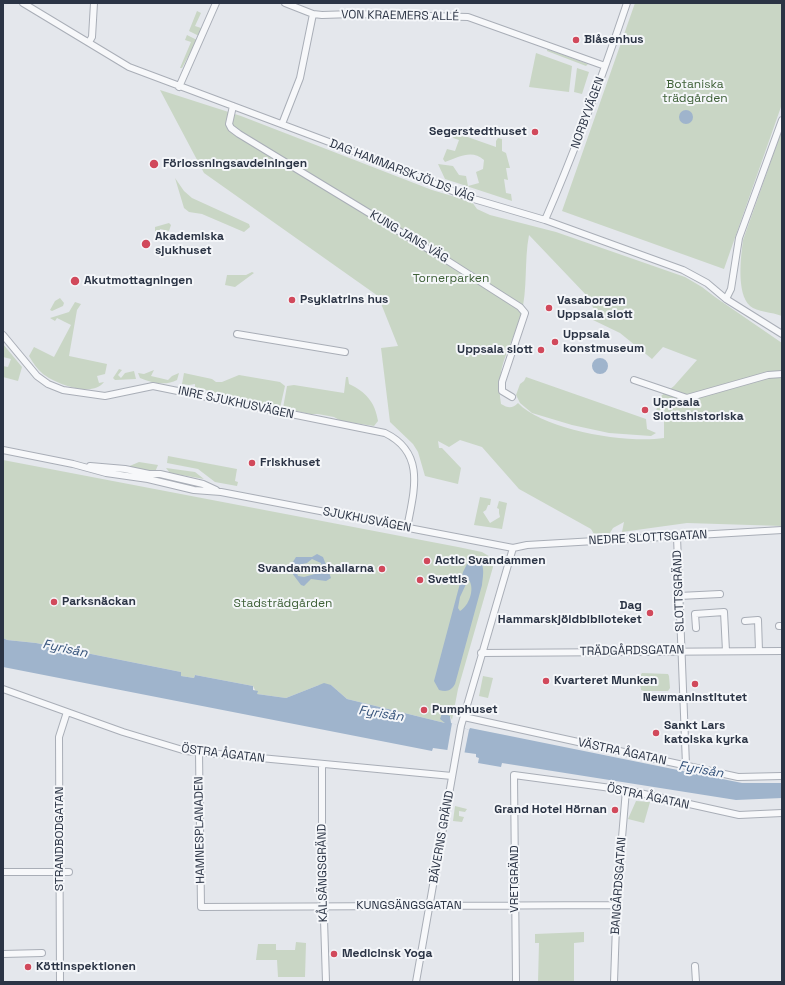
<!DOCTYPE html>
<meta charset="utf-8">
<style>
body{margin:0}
#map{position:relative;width:785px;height:985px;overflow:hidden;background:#e4e7ec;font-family:"Space Grotesk",sans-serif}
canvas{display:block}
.frame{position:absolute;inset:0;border:4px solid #2b3445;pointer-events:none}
</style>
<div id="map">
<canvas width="785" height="985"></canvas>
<div class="frame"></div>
</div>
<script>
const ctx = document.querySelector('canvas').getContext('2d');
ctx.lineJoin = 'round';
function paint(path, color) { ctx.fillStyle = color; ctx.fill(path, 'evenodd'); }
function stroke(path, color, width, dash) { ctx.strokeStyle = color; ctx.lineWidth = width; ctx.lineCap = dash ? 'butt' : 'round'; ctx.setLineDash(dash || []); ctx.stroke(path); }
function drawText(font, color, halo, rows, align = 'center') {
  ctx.font = font + ' "Space Grotesk",sans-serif'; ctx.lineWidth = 4; ctx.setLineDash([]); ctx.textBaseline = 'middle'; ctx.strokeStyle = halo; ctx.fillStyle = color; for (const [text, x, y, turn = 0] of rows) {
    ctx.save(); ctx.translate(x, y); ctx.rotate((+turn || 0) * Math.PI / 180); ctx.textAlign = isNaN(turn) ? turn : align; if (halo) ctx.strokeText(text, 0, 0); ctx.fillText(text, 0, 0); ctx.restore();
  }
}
paint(new Path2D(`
 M635,3H782V104L724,269L562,211Z
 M197,11L201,13L195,26L201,28L199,36L189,31Z
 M187,35L197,40L182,68H180L191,42L185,40Z
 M547,49L588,64L586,66L547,51Z
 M536,53L572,66L569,92L529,87Z
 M577,68L589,72L582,94L574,92Z
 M160,90L241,116L432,190L472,202L477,209L490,215L556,232L685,277L702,287L715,297L782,343V526L687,523L622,532L624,522L613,528L608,536L594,534L591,529L519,489L482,447L460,440L449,447L438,441L439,448H442L461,468L458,484L425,476L418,452L413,444L390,422L381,348L398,346L378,296L204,173ZM529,235L589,298L594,310L593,320L620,333L652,359L663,347L697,360L674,386L661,396L655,414L664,419V438C628,444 543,430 518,403C512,409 508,408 501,404C495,364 511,350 521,315C528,289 524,261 529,235Z
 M455,128L461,129L462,135L496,147V141L498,138L502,139V151L506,153L510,168H506L508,180L504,179L506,193L511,194L512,201L445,179L438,164L453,166L459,175L466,176L468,186L479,183L476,172L483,169L484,160C472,149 459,157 445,162L443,159L447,149L455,151L459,140L453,138L455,133L452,132Z
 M782,130V316C772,312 757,312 750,306C736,293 741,256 743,240Z
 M175,178L184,191L192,198L249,224L250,227L244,232L202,214L189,212L184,208Z
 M169,223L171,225L169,231L160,229L159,233L155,231V227Z
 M252,272L254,273L235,287L225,285L227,275H246Z
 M60,298L64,303L63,306L52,311L50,310L55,301Z
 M75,302L81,304L77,310L69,356L107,364L105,374L97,376L99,383L104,382C93,398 56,384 43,374C37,369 33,363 29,356L34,347L54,357L71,325L57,318L55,321L50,318L69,312Z
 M3,344L22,367L18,381L3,377V366L8,367L11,359L3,357Z
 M119,369L122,370L118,375L121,378L125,373L134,371L136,379L115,380L113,378Z
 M154,370L151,376L168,380L172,376L179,373L177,380C166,386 151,383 140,378L138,373L144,374Z
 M184,373L212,379L216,382H222L239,375L280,382L285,386L280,408L227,396L195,387V384L189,385L182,384Z
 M346,377H348L349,384C366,392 375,402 378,421L374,426L341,421L334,417L318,414H310L283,408L287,386L294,385L344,393Z
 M526,377L646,419L647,429L656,433L651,436L609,433L572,425L532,413L520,403L516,395L520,384L524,381Z
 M168,456L237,469L235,481L238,482L237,486L215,482L198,469L167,463Z
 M3,460L458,547L482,552L492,558L493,567L458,689L452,720L450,716L445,723L347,699L331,685H319L286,698L257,694L253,686L195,675L194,678L181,676V672L36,643L7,640L3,638Z
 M139,462L158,465L155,472L125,468Z
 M166,468L195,472L204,479L170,473Z
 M480,497L491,499L490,505H488L486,510L483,512L490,523L500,517L499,513V509L497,508L499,501L507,503L502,529L474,525Z
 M642,673L668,674L669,676L670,688L668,691H644L641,690L639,677Z
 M483,676L493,678L488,698L479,696Z
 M636,801L650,802L644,823L628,819Z
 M455,806L467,809L465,812L459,811V816L464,817L462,822L453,821Z
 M584,932V942L574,943V982H538L539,943H535V934Z
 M296,942L306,943L305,977H278L277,960H256L258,944H276V950H295Z`), '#c9d6c5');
paint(new Path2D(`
 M679 117a7 7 0 1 1 14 0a7 7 0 1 1-14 0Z
 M592 366a8 8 0 1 1 16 0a8 8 0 1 1-16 0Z
 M317,554L323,557L331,578L326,581L311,579L304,586L301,585L292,573L291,565L296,557H312ZM312,559L321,563L322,572L304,577L298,576L296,570L298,565L307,563Z
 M474,558H476C486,563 483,576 482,585L455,684C451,691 447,692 439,690L434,681L463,572L467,564ZM469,580C475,589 469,606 460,611L458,608L460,597L467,582Z
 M3,638L7,640L36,643L181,672V676L194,678L195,675L253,686V690L258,691L257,694L286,698L319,685L324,683L331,685L347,699L445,723L440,719L442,713L450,716L451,723L469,730L470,728L505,735L742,783H782V798L736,800L502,763L501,767L478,763L479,758L476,757V754L433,748L432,751L3,667Z`), '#9fb4cc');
paint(new Path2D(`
 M452,723L469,730L464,755L447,752Z`), '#e4e7ec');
const minor = new Path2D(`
 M23,3L129,67L377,160L467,197L545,220L683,270L707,283L726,299L782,334
 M285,3L313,14L322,15L353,14L468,17L605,66
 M89,42L92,37L94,3
 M179,87L216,3
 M233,106L229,124L231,128L239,134L448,261L520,307L525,313L502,382V391L512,397
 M282,124L300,78L313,14
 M545,220C576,149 602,77 627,3
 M726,299L731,289L739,238L782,120
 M237,334L345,352
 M3,335L37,376L48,384L63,390L105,396L153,386L385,433C426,453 414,491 407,528
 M634,380L687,398L768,375L782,374
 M3,450L73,464L106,473L148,479L194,490L221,492L513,548L527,545L782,530
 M90,466L125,469L149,474H160L203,484L216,490
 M677,537L686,765
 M679,596L720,594
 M745,621L758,620L759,651
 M779,626H782
 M696,628L695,614L724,612L726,651
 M481,653L782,651
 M3,689L123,732L186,751L452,776
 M464,717L738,777L782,776
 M199,752L201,907L617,905
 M322,764V857L326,982
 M3,872H69
 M3,954L42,953
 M695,966L696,982
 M60,982L59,737L67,712
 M416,982L461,726L513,548
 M516,982L514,775L626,790L739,815L782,813
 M614,982L617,897L626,790`);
stroke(minor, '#a9aeb7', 8);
stroke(minor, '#f7f8fa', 6);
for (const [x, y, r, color] of [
 [576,40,4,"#d1495b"],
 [535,132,4,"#d1495b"],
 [154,164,5,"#d1495b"],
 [146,244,5,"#d1495b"],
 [75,281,5,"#d1495b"],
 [292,300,4,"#d1495b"],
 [549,308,4,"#d1495b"],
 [555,342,4,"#d1495b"],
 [541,350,4,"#d1495b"],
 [645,410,4,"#d1495b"],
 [252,463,4,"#d1495b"],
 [427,561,4,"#d1495b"],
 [382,569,4,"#d1495b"],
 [420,580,4,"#d1495b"],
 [54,602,4,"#d1495b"],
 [650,613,4,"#d1495b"],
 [546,681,4,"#d1495b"],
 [695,684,4,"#d1495b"],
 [424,710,4,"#d1495b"],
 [656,733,4,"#d1495b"],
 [615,810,4,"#d1495b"],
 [334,954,4,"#d1495b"],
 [28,967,4,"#d1495b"]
]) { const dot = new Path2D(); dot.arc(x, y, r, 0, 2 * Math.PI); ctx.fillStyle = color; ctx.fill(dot); stroke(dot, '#f4f6f9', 1.5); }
drawText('12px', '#2b3445', '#f4f6f9', [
 ["VON KRAEMERS ALLÉ",400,16,1],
 ["NORBYVÄGEN",588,113,-70],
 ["DAG HAMMARSKJÖLDS VÄG",402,171,21],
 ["KUNG JANS VÄG",409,237,31],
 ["INRE SJUKHUSVÄGEN",236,403,12],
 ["SJUKHUSVÄGEN",367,520,11],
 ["NEDRE SLOTTSGATAN",648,538,-3],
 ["SLOTTSGRÄND",679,591,-92],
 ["TRÄDGÅRDSGATAN",632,651,-1],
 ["VÄSTRA ÅGATAN",622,752,12],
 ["ÖSTRA ÅGATAN",223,754,7],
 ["ÖSTRA ÅGATAN",648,797,12],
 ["HAMNESPLANADEN",200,830,-91],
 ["BÄVERNS GRÄND",442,837,-80],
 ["STRANDBODGATAN",60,839,-90],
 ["KÅLSÄNGSGRÄND",323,873,-91],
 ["VRETGRÄND",515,879,-90],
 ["BANGÅRDSGATAN",619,886,-86],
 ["KUNGSÄNGSGATAN",409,906]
]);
drawText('bold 12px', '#2b3445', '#f4f6f9', [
 ["Blåsenhus",584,40],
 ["Segerstedthuset",527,132,"right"],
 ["Förlossningsavdelningen",163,164],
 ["Akademiska",155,237],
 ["sjukhuset",155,251],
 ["Akutmottagningen",84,281],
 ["Psykiatrins hus",300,300],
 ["Vasaborgen",557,301],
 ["Uppsala slott",557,315],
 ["Uppsala",563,335],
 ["konstmuseum",563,349],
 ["Uppsala slott",533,350,"right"],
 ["Uppsala",653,403],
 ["Slottshistoriska",653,417],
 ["Friskhuset",260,463],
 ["Actic Svandammen",435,561],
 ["Svandammshallarna",374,569,"right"],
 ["Svettis",428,580],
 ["Parksnäckan",62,602],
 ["Dag",642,606,"right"],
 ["Hammarskjöldbiblioteket",642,620,"right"],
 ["Kvarteret Munken",554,681],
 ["Newmaninstitutet",695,698,"center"],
 ["Pumphuset",432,710],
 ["Sankt Lars",664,726],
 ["katolska kyrka",664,740],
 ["Grand Hotel Hörnan",607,810,"right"],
 ["Medicinsk Yoga",342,954],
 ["Köttinspektionen",36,967]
], 'left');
drawText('12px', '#3f6138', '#f4f6f9', [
 ["Botaniska",695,85],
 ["trädgården",695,99],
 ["Tornerparken",451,279],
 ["Stadsträdgården",283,604]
]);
drawText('italic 13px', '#34527a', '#f4f6f9', [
 ["Fyrisån",65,649,12],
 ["Fyrisån",381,714,9],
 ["Fyrisån",701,770,10]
]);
</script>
